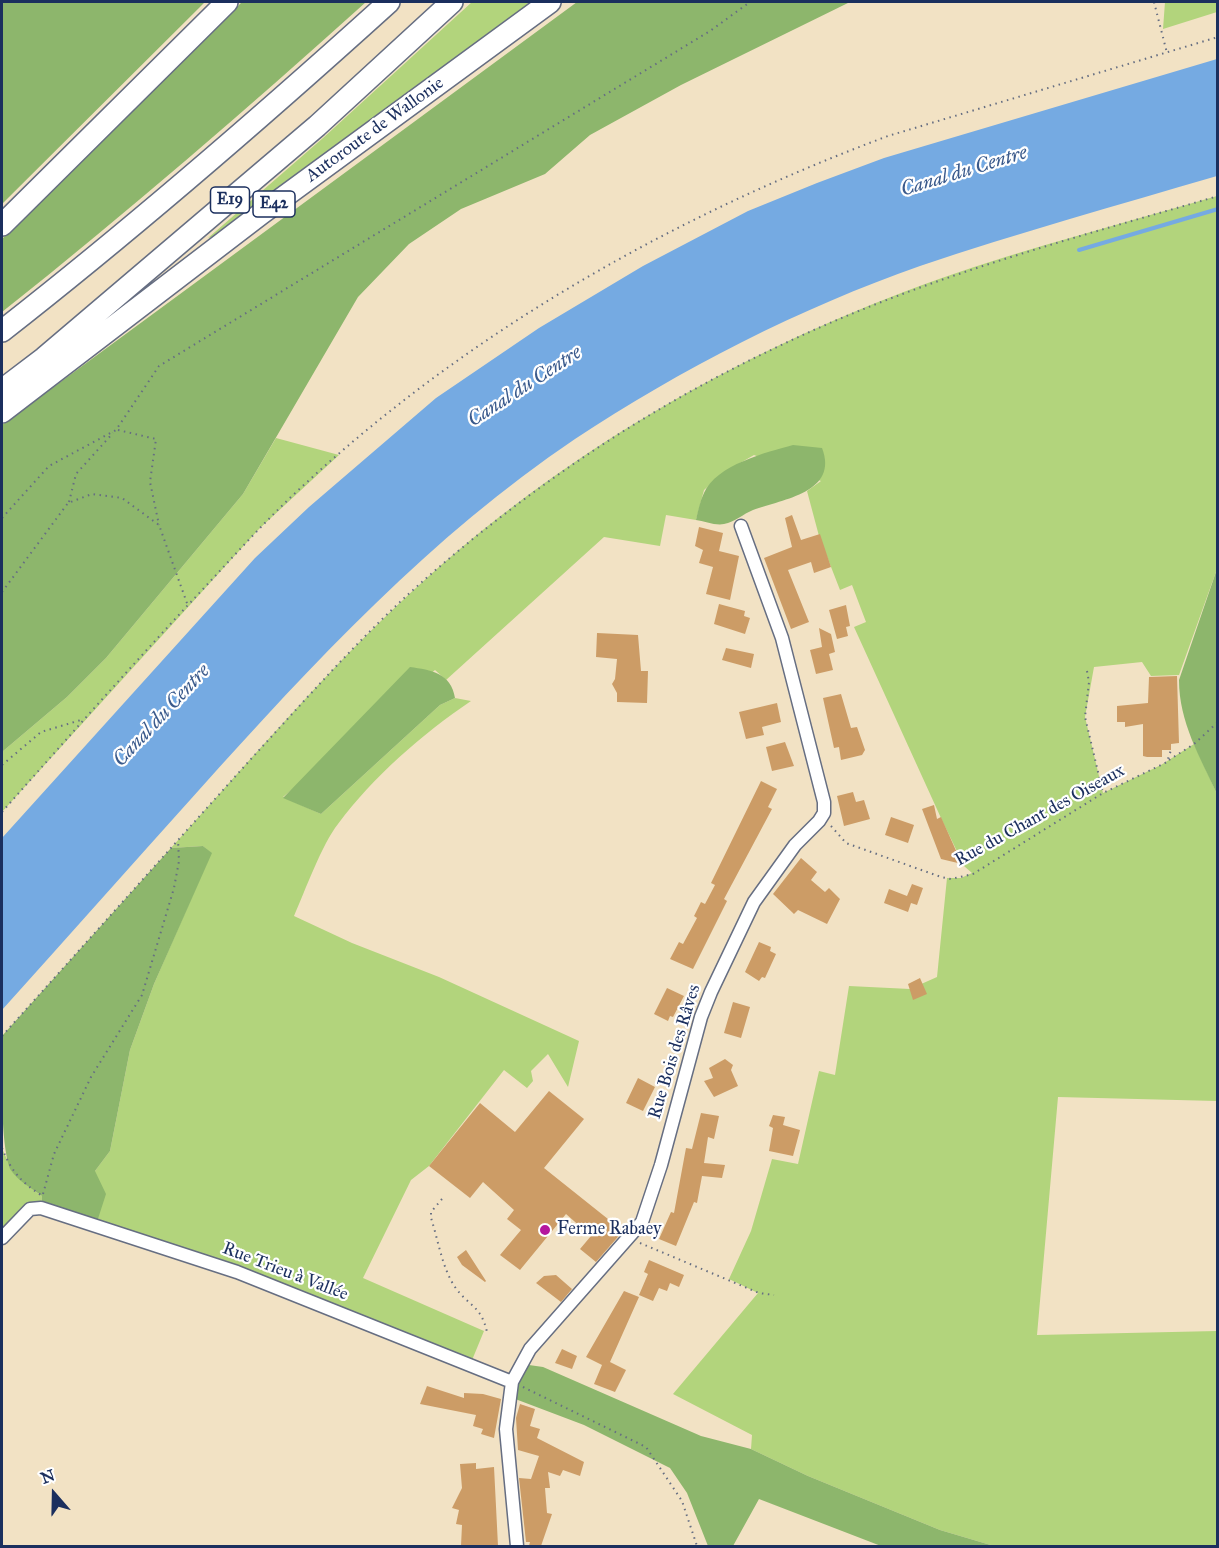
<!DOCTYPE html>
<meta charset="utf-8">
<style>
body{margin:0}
#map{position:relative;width:1219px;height:1548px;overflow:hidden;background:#f2e2c4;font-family:"IM FELL Great Primer",serif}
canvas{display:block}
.frame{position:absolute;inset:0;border:3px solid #1b2f5e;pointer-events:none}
.north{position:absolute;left:24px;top:1464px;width:60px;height:60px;-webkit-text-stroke:4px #fff;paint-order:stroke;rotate:340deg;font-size:16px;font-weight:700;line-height:24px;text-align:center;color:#1b2f5e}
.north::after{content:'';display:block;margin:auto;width:21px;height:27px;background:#1b2f5e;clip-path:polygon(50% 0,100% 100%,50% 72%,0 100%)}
</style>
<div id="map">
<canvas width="1219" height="1548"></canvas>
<div class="frame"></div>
<div class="north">N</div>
</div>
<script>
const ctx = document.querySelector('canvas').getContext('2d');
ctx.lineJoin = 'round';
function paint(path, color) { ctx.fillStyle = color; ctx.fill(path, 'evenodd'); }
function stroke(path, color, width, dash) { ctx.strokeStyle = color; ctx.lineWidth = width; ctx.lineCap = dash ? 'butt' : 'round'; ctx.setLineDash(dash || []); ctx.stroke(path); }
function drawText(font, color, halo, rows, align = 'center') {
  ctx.font = font + ' "IM FELL Great Primer",serif'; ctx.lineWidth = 4.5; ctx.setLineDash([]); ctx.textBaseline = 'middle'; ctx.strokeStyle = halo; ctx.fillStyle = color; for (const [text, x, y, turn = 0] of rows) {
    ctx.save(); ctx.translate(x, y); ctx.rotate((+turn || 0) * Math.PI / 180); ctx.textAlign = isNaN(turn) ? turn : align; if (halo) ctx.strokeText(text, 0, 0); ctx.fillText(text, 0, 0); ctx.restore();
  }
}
paint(new Path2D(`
 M472,2H527L529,5L218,235L208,238L323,138Z
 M1165,2H1217V12L1163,29Z
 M1217,196V569L1179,675L1151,676L1142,662L1094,667L1085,717L1103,793L1161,765L1194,744L1217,794V1101L1058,1097L1037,1335L1217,1331V1546H994L940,1530L808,1476L751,1449L752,1435L673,1394L758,1293L729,1279L751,1231L772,1159L798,1164L819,1071L835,1075L849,986L910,989L937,977L947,878H961L972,873L964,866L941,818L854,627L866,622L852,585L840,590L819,536L807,491L821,481L754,455L723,473L704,490L696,520L666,515L660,546L604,537L446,680L435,670L283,797L321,814L440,705L455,698L471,701C421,735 374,776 338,824C322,844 305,891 294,916L352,943L439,977L579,1041L568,1087L548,1054L531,1071L533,1081L527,1088L504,1070L429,1166L411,1180L363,1278L484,1331L470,1365L96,1225L95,1171L110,1151L130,1050L154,984L211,853L203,846L171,848C254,756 335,660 428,577C574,445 754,345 939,279C1030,247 1125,223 1217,196Z
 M276,438L339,455L259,529L2,812V752L67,697L106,658L243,494Z
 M2,1148C11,1171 22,1182 42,1196L41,1208L2,1238Z`), '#b2d47c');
paint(new Path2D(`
 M2,2H205L2,204Z
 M242,2H366C247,109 127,213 2,312V239Z
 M577,2H850L681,85L590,135L545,174L461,209L409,244L358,297L243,494L106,658L67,697L2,752V425Z
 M793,445L822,448C839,492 784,499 753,510C743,514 735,522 724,524C716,526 704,521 696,520C698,511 700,501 704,493C716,465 767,452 793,445Z
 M1217,569V794C1200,757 1179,722 1179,680Z
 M410,667C431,670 451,673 455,698L440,705L321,814L283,798Z
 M203,846L212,853L154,984L130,1050L110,1151L95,1171L106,1194L96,1225L41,1208L42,1196C31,1188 18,1181 10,1169C0,1142 2,1069 2,1036L171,848Z
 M522,1364L543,1367L701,1436L751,1449L808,1476L940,1530L994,1546H881L759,1499L733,1546H708L687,1493L670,1468L584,1425L510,1397Z`), '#8db66c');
paint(new Path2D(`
 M1217,59V176C1118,205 1018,233 920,266C802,307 679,370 575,439C431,536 314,662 199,790C133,863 68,937 2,1010V838L255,558L309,507L436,398L539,328L643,266L748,211L817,183L884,158Z`), '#75aae2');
stroke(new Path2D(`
 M1079,250L1218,209`), '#75aae2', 4);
paint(new Path2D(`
 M792,515L801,540L820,534L831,567L814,573L811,562L788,570L809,622L791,629L764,558L792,547L785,518Z
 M699,527L723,533L719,551L739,556L730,600L706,594L713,567L699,563L703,550L695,546Z
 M719,604L745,611L744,616L750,618L745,634L714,624Z
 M846,605L850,626L846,627L848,636L837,639L829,610Z
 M819,628L831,634L835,652L829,654L833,670L816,674L810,650L822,647Z
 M597,633L638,635L641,671H648L647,703L617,702V693L612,684L615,679L617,659L596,657Z
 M726,648L754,654L751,668L722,660Z
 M1177,676L1179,743L1171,744V750H1162V757H1147L1143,756V724L1125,727V722H1117V706L1148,703L1149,677Z
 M841,694L851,728L857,727L865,750L862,755L841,760L839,747L834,748L823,698Z
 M777,703L781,722L762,727L764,735L746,739L739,712Z
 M785,742L794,766L772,771L766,747Z
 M761,781L777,789L768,807L772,809L724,899L727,901L693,969L670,959L679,942L683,944L697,918L694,916L701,902L705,904L715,885L711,883Z
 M853,792L856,802L864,800L870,819L844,826L837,796Z
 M934,805L937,819L941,817L962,864L941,859L922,809Z
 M891,817L914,825L908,843L885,835Z
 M801,858L817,872L811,880L825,892L829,888L840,899L827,924L798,910L794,914L773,894Z
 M912,884L923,888L917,905L911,903L908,912L884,903L889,889L907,896Z
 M759,942L771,947L770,951L776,954L765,978L762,977L759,981L745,972Z
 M920,978L927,994L913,1000L908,984Z
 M667,988L684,996L673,1017L670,1016L668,1021L654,1014Z
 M733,1002L750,1007L741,1038L724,1033Z
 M725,1059L733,1065L731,1070L738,1086L714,1097L704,1081L713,1078L709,1068Z
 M638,1078L655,1087L643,1111L626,1103Z
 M549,1091L584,1119L544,1168L623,1231L596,1262L580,1249L591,1236L566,1214L520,1270L500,1255L521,1230L507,1219L514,1210L483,1182L470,1198L429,1166L480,1103L515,1132Z
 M701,1113L719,1116L714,1139L708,1137L704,1163L725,1165L722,1178L702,1176L697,1203L694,1202L676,1246L659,1239L671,1212L674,1213L686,1148L692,1149Z
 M773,1115L785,1117L783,1125L800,1130L793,1156L769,1151L773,1128L769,1126Z
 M466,1250L486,1281L485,1282L462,1265L457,1257Z
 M649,1260L684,1275L679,1287L670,1283L667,1291L659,1288L653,1301L639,1295L648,1274L644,1272Z
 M556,1275L572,1289L561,1302L536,1283L544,1276Z
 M624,1291L639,1297L610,1362L626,1370L615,1392L594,1384L602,1365L586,1357Z
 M562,1349L577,1356L572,1369L555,1363Z
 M427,1386L464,1398V1393L483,1394L501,1399L494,1438L481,1434L483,1429L473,1426L476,1415L420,1404Z
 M520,1404L535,1409L530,1426L540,1429L537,1438L584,1462L580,1476L563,1470L560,1476L548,1472L550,1488H545L547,1513L552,1514L541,1546H529L530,1542H526L519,1478L531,1479L539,1456L518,1450L516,1418Z
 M476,1463V1469L494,1467L498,1546H461L462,1525L456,1524L459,1510L452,1508L462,1488L460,1464Z`), '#cc9c66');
const street = new Path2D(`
 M2,1238L30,1209L41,1208L237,1272L512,1382
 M517,1546L506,1429L512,1382L530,1349L642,1222L661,1165L701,1017L711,992L754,902L795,845L819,821L824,813V802L782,638L741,526`);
const highway = new Path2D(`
 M2,225L227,2
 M2,331C135,227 263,116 389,2
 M2,390L44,358L317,126L452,2
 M2,412L262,213L550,2`);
stroke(street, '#666e82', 15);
stroke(highway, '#666e82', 24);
stroke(new Path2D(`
 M1154,2L1167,53
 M118,430L156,439L150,482L159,525
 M69,502L76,474L113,433
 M2,518L49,466L116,430L159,366L710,31L750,2
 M2,592L68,503L92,494L122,498L159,525L188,606
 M1087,671L1089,682L1085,717L1103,793
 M1169,760L1194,744L1218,722
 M2,765L41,732L81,720
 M2,812C63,743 125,673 188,605C227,564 264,521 306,483C473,329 676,215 888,136L1218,37
 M831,826L846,843L941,877L951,879L973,874L1103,793L1161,765L1167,762L1171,750
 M2,1036C85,944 168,851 251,759C309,696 366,630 431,574C534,485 650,407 773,349C917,279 1064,241 1218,196
 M2,1148C11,1171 21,1182 41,1195
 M43,1194L54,1154L91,1077L142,995L174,888L179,861L178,840
 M442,1199L431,1212V1218C438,1239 442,1268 455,1287C468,1306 481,1305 487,1332
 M640,1243L759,1293L774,1295
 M523,1387L646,1447L682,1501L697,1546`), '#666e82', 2, [1.5, 4.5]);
stroke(street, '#fff', 12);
stroke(highway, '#fff', 21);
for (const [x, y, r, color] of [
 [545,1230,6,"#b5179e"]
]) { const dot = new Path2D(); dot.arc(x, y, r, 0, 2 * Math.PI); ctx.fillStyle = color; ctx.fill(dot); stroke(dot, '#fff', 2); }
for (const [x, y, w] of [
 [230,200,39],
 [274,204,42]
]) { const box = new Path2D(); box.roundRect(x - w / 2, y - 13, w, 26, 4.5); ctx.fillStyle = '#fff'; ctx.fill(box); stroke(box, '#1b2f5e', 1.5); }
drawText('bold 16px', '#1b2f5e', null, [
 ["E19",230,200],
 ["E42",274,204]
]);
drawText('18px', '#1b2f5e', '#fff', [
 ["Autoroute de Wallonie",375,130,-36],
 ["Rue du Chant des Oiseaux",1040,816,-29],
 ["Rue Bois des Râves",675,1052,-73],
 ["Rue Trieu à Vallée",285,1272,21]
]);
drawText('18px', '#1b2f5e', '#fff', [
 ["Ferme Rabaey",557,1230]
], 'left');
drawText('italic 20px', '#3a5a8c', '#fff', [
 ["Canal du Centre",964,172,-17],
 ["Canal du Centre",525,387,-33],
 ["Canal du Centre",162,716,-47]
]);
</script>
